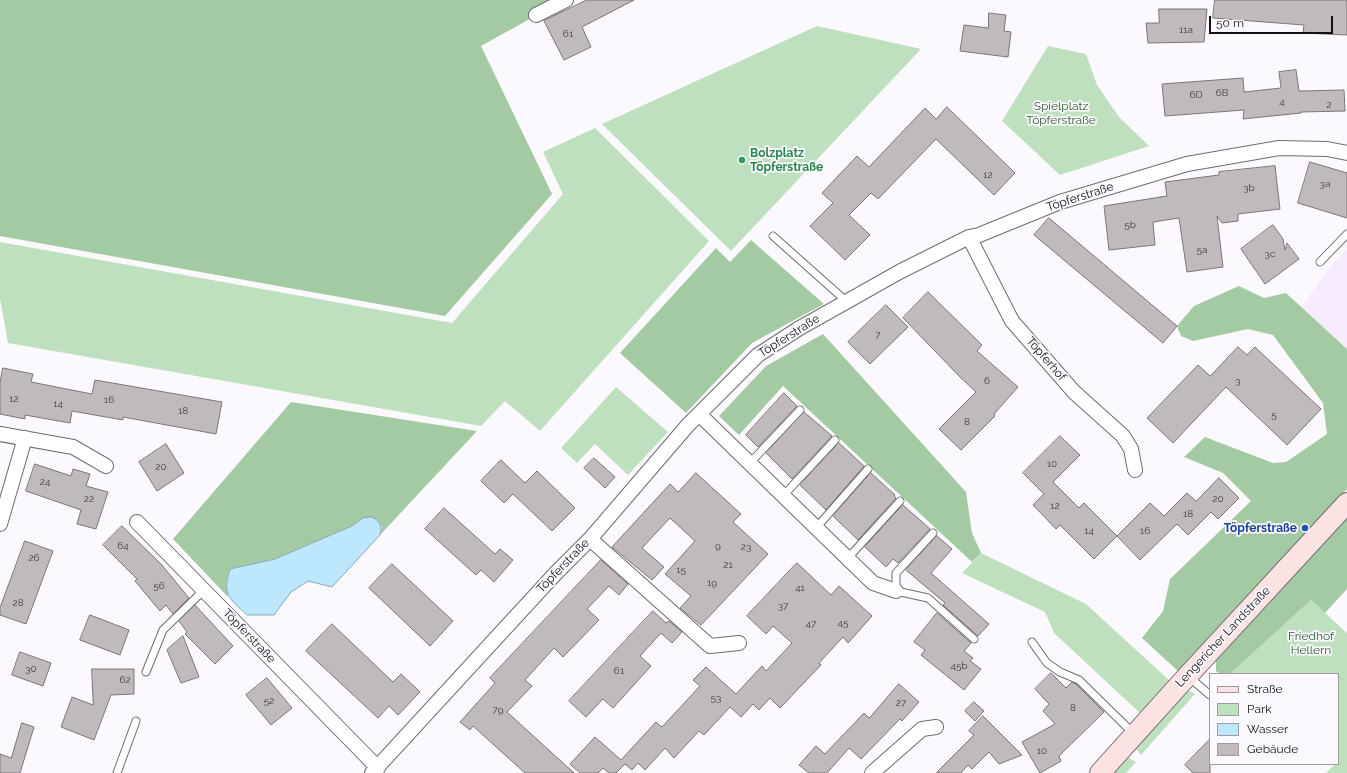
<!DOCTYPE html>
<meta charset="utf-8">
<style>
body{margin:0}
#map{position:relative;width:1347px;height:773px;overflow:hidden;background:#fcf9fe;font-family:Raleway,sans-serif}
canvas{display:block}
.legend{position:absolute;left:1209px;top:673px;width:130px;height:92px;box-sizing:border-box;background:#fcf9fe;border:1px solid #9e9ca0;margin:0;padding:5px 7px;list-style:none;font-size:12px;color:#121113}
.legend li{display:flex;align-items:center;gap:8px;height:20px}
.legend b{width:20px;border:1px solid #9e9ca0}
.scale{position:absolute;left:1209px;top:16px;width:124px;height:18px;box-sizing:border-box;border:2px solid #121113;border-top:0;padding-left:5px;font-size:12px;line-height:14px;white-space:nowrap;color:#121113;-webkit-text-stroke:3px #fcf9fe;paint-order:stroke}
</style>
<div id="map">
<canvas width="1347" height="773"></canvas>
<ul class="legend">
<li><b style="height:5px;background:#fce2e2"></b>Straße</li>
<li><b style="height:11px;background:#bfe0bf"></b>Park</li>
<li><b style="height:11px;background:#bce7fc"></b>Wasser</li>
<li><b style="height:11px;background:#c0babc"></b>Gebäude</li>
</ul>
<div class="scale">50 m</div>
</div>
<script>
const ctx = document.querySelector('canvas').getContext('2d');
ctx.lineJoin = 'round';
function paint(path, color) { ctx.fillStyle = color; ctx.fill(path, 'evenodd'); }
function stroke(path, color, width, dash) { ctx.strokeStyle = color; ctx.lineWidth = width; ctx.lineCap = dash ? 'butt' : 'round'; ctx.setLineDash(dash || []); ctx.stroke(path); }
function drawText(font, color, halo, rows, align = 'center') {
  ctx.font = font + ' Raleway,sans-serif'; ctx.lineWidth = 3.5; ctx.setLineDash([]); ctx.textBaseline = 'middle'; ctx.strokeStyle = halo; ctx.fillStyle = color; for (const [text, x, y, turn = 0] of rows) {
    ctx.save(); ctx.translate(x, y); ctx.rotate((+turn || 0) * Math.PI / 180); ctx.textAlign = isNaN(turn) ? turn : align; if (halo) ctx.strokeText(text, 0, 0); ctx.fillText(text, 0, 0); ctx.restore();
  }
}
paint(new Path2D(`
 M1347,249V349L1301,307L1332,265Z`), '#f6ecfd');
paint(new Path2D(`
 M817,26L921,49L731,251L602,124Z
 M1048,46L1086,54L1097,85L1119,117L1149,146L1060,175L1002,121Z
 M595,128L709,241L540,431L505,401L481,426L8,343L0,299V242L452,323L563,194L543,152Z
 M616,387L668,432L628,475L595,444L577,463L561,448Z
 M981,553L1086,604L1170,681L1141,714L1054,633L1045,612L962,573Z
 M1311,600L1347,633V773H1326L1335,764H1338V674H1230Z
 M1190,691L1195,694L1141,755L1135,747L1184,692Z
 M1127,757L1136,762L1126,773H1113Z`), '#bfe0bf');
paint(new Path2D(`
 M0,0H564L481,46L552,194L445,316L0,236Z
 M751,240L824,304L752,343L686,413L620,353L716,248L730,262Z
 M1239,286L1264,298L1286,293L1347,349V489L1179,672L1142,638L1163,611L1170,579L1251,501L1223,473L1184,457L1205,437L1273,463L1286,462L1327,434L1323,403L1273,335L1248,329L1193,341L1181,336L1177,326L1194,306Z
 M823,334L966,492L972,533L981,553L972,562L783,386L739,435L719,416L766,366Z
 M291,402L477,431L380,535L382,526L363,518L352,526L275,559L230,569L226,582L228,597L173,539Z
 M1347,515V589L1325,613L1311,600L1230,674H1220L1216,671V659Z`), '#a4caa4');
const water = new Path2D(`
 M371,517C381,521 382,525 380,535L332,587L308,581L291,592L274,615H247C229,598 222,595 230,569L275,559L352,526L363,518Z`);
paint(water, '#bce7fc');
stroke(water, '#89a7b6', 1);
const building = new Path2D(`
 M587,0H634L582,27L591,47L564,60L544,21Z
 M1215,0H1347V35L1303,33L1304,25L1213,18Z
 M1159,9H1207L1204,42L1148,43L1146,23H1159Z
 M989,13L1006,15L1004,31L1011,32L1008,57L960,51L964,25L988,28Z
 M1296,70L1299,91L1344,90L1345,111L1301,112V113L1243,119L1244,110L1165,116L1162,84L1243,78L1244,92L1281,88L1279,72Z
 M947,107L1015,173L994,195L936,139L878,199L871,193L849,215L870,235L845,260L810,226L833,203L822,193L857,156L869,167L925,108L936,119Z
 M1310,162L1347,173V218L1298,203Z
 M1275,166L1280,209L1238,214V221L1222,223L1217,216L1223,267L1187,272L1179,218L1153,222L1155,245L1109,250L1104,206L1167,196L1165,182L1219,175V172Z
 M1049,218L1177,326L1163,343L1034,235Z
 M1273,225L1283,239L1285,250L1287,243L1299,259L1265,284L1241,249Z
 M928,292L982,345L977,351L1018,387L994,414L995,416L961,450L939,429L976,392L960,377L903,318Z
 M886,305L908,327L870,364L848,342Z
 M1238,347L1247,355L1255,347L1321,409L1287,445L1226,387L1173,443L1147,418L1198,365L1210,376Z
 M3,368L33,374L31,382L92,394L95,380L222,402L216,434L123,417V420L72,411L70,423L25,415V419L0,414V383Z
 M784,393L797,406L758,447L746,435Z
 M804,412L832,436L792,479L766,453Z
 M1060,436L1080,455L1053,482L1079,508L1084,503L1117,536L1094,559L1060,525L1056,529L1033,505L1044,494L1023,473Z
 M839,443L864,466L826,510L800,485Z
 M166,444L184,473L157,491L139,462Z
 M594,458L615,477L605,488L584,468Z
 M501,460L525,483L537,471L575,508L552,531L513,494L504,503L481,481Z
 M35,464L71,476L73,469L90,474L86,486L108,492L96,529L77,524L81,510L26,491Z
 M696,473L741,514L733,522L768,554L701,625L680,608L691,596L665,574L695,541L670,518L642,548L664,567L652,580L612,547L670,484L678,492Z
 M871,473L895,495L894,496L896,498L858,540L833,516Z
 M1219,478L1239,498L1218,519L1211,512L1188,535L1177,524L1140,560L1117,536L1150,503L1164,516L1187,493L1196,501Z
 M903,505L930,529L898,563L893,559L886,567L865,547Z
 M444,508L495,554L500,549L513,560L494,582L481,570L476,575L425,529Z
 M122,526L161,564L189,598L173,614L166,605L160,611L135,581L137,579L103,545Z
 M937,536L952,549L931,573L989,624L978,636L943,605L945,603L906,570Z
 M25,541L53,551L26,624L0,615V608Z
 M601,560L628,584L619,595L609,586L587,609L599,620L563,657L554,648L525,680L532,686L507,712L574,773H525L473,726L470,730L460,722L495,683L490,678Z
 M797,563L831,595L839,586L872,616L848,643L843,637L819,663L821,665L780,708L770,698L759,710L753,704L741,717L730,707L704,735L699,731L674,758L665,748L645,770L638,763L632,770L625,764L616,773H609L603,768L598,773H580L570,764L595,737L621,760L656,722L662,727L700,686L693,680L706,667L736,694L762,666L766,671L792,643L773,626L766,634L747,616Z
 M392,564L453,621L430,646L369,588Z
 M195,605L233,646L215,664L185,634L187,632L179,621Z
 M653,611L666,623L669,621L682,632L672,643L661,633L640,656L651,666L613,708L603,699L586,717L569,701Z
 M937,613L971,643L964,651L973,658L970,661L981,669L964,690L921,655L925,650L914,642Z
 M90,615L129,630L120,655L80,640Z
 M332,624L393,682L401,674L420,692L398,715L389,706L378,718L306,651Z
 M183,636L199,677L181,683L167,650Z
 M20,652L51,663L43,686L12,675Z
 M92,669H134V694L111,695L94,740L61,727L72,697L93,705Z
 M1051,673L1066,688L1072,682L1076,684L1104,712L1059,756L1061,761L1040,773L1022,742L1055,724L1043,711L1049,704L1035,689Z
 M267,678L292,708L271,725L246,695Z
 M899,684L919,702L902,721L900,719L861,759L849,748L827,773H809L799,765L816,746L825,754L864,713L869,718Z
 M974,702L984,711L975,721L965,711Z
 M983,716L1022,755L999,764L989,752L972,769L968,765L961,773H936L974,735L969,731Z
 M22,723L34,727L20,773H0V754L11,758Z
 M1210,739V773H1193L1185,765Z`);
paint(building, '#c0babc');
stroke(building, '#7a7577', 1);
const service = new Path2D(`
 M773,236L846,301
 M1320,262L1347,234
 M749,464L800,410
 M783,496L835,440
 M816,528L868,469
 M933,533L896,573V591L928,598L974,639
 M848,558L900,501
 M1032,642L1047,663L1060,672L1079,680L1133,733
 M146,672L163,630L204,590
 M1189,677L1210,695
 M117,773L136,721`);
const minor = new Path2D(`
 M536,15L566,0
 M969,237L1012,321L1074,392L1123,436L1131,449L1135,470
 M699,414L873,583L896,591
 M0,434L73,447L106,466
 M137,522L378,768
 M0,524L25,438
 M590,539L710,646L739,643
 M372,773L555,574L590,539L688,425L758,355L798,329L901,271L969,237L979,235L1060,202L1187,164L1279,148L1327,149L1347,153
 M872,773L922,729L936,727`);
const secondary = new Path2D(`
 M1100,773L1181,683L1347,503`);
stroke(service, '#6f6c71', 9);
stroke(minor, '#6f6c71', 16);
stroke(secondary, '#6f6c71', 22);
stroke(service, '#fff', 7);
stroke(minor, '#fff', 14);
stroke(secondary, '#fce2e2', 20);
for (const [x, y, r, color] of [
 [742,160,4,"#2e9e5b"],
 [1305,528,4,"#1a4fb4"]
]) { const dot = new Path2D(); dot.arc(x, y, r, 0, 2 * Math.PI); ctx.fillStyle = color; ctx.fill(dot); stroke(dot, '#fcf9fe', 1.5); }
drawText('10px', '#3e3b3d', null, [
 ["11a",1186,30],
 ["61",568,34],
 ["6B",1222,93],
 ["6D",1196,95],
 ["4",1282,102],
 ["2",1329,105],
 ["12",988,175],
 ["3a",1325,184],
 ["3b",1249,188],
 ["5b",1130,225],
 ["5a",1202,250],
 ["3c",1270,254],
 ["7",878,335],
 ["6",987,381],
 ["3",1238,381],
 ["12",14,399],
 ["16",109,400],
 ["14",58,404],
 ["18",183,411],
 ["5",1274,415],
 ["8",967,422],
 ["10",1052,464],
 ["20",161,467],
 ["24",45,482],
 ["22",89,499],
 ["20",1218,499],
 ["12",1055,506],
 ["18",1188,514],
 ["14",1089,531],
 ["16",1145,531],
 ["64",123,546],
 ["9",718,546],
 ["23",746,547],
 ["26",34,558],
 ["21",728,565],
 ["15",681,570],
 ["19",712,583],
 ["56",159,586],
 ["41",800,588],
 ["28",18,603],
 ["37",783,606],
 ["45",843,623],
 ["47",811,624],
 ["45b",959,666],
 ["30",31,669],
 ["61",619,671],
 ["62",125,680],
 ["53",716,698],
 ["52",269,701],
 ["27",901,703],
 ["8",1073,708],
 ["79",498,710],
 ["10",1042,751]
]);
drawText('12px', '#295e2d', '#fcf9fe', [
 ["Spielplatz",1061,106],
 ["Töpferstraße",1061,120],
 ["Friedhof",1311,636],
 ["Hellern",1311,650]
]);
drawText('bold 12px', '#27864d', '#fcf9fe', [
 ["Bolzplatz",750,153],
 ["Töpferstraße",750,167]
], 'left');
drawText('12px', '#121113', '#fcf9fe', [
 ["Töpferstraße",1080,197,-18],
 ["Töpferstraße",789,336,-32],
 ["Töpferhof",1046,359,49],
 ["Töpferstraße",563,566,-46],
 ["Töpferstraße",249,636,46],
 ["Lengericher Landstraße",1223,637,-47]
]);
drawText('bold 12px', '#164399', '#fcf9fe', [
 ["Töpferstraße",1297,528]
], 'right');
</script>
